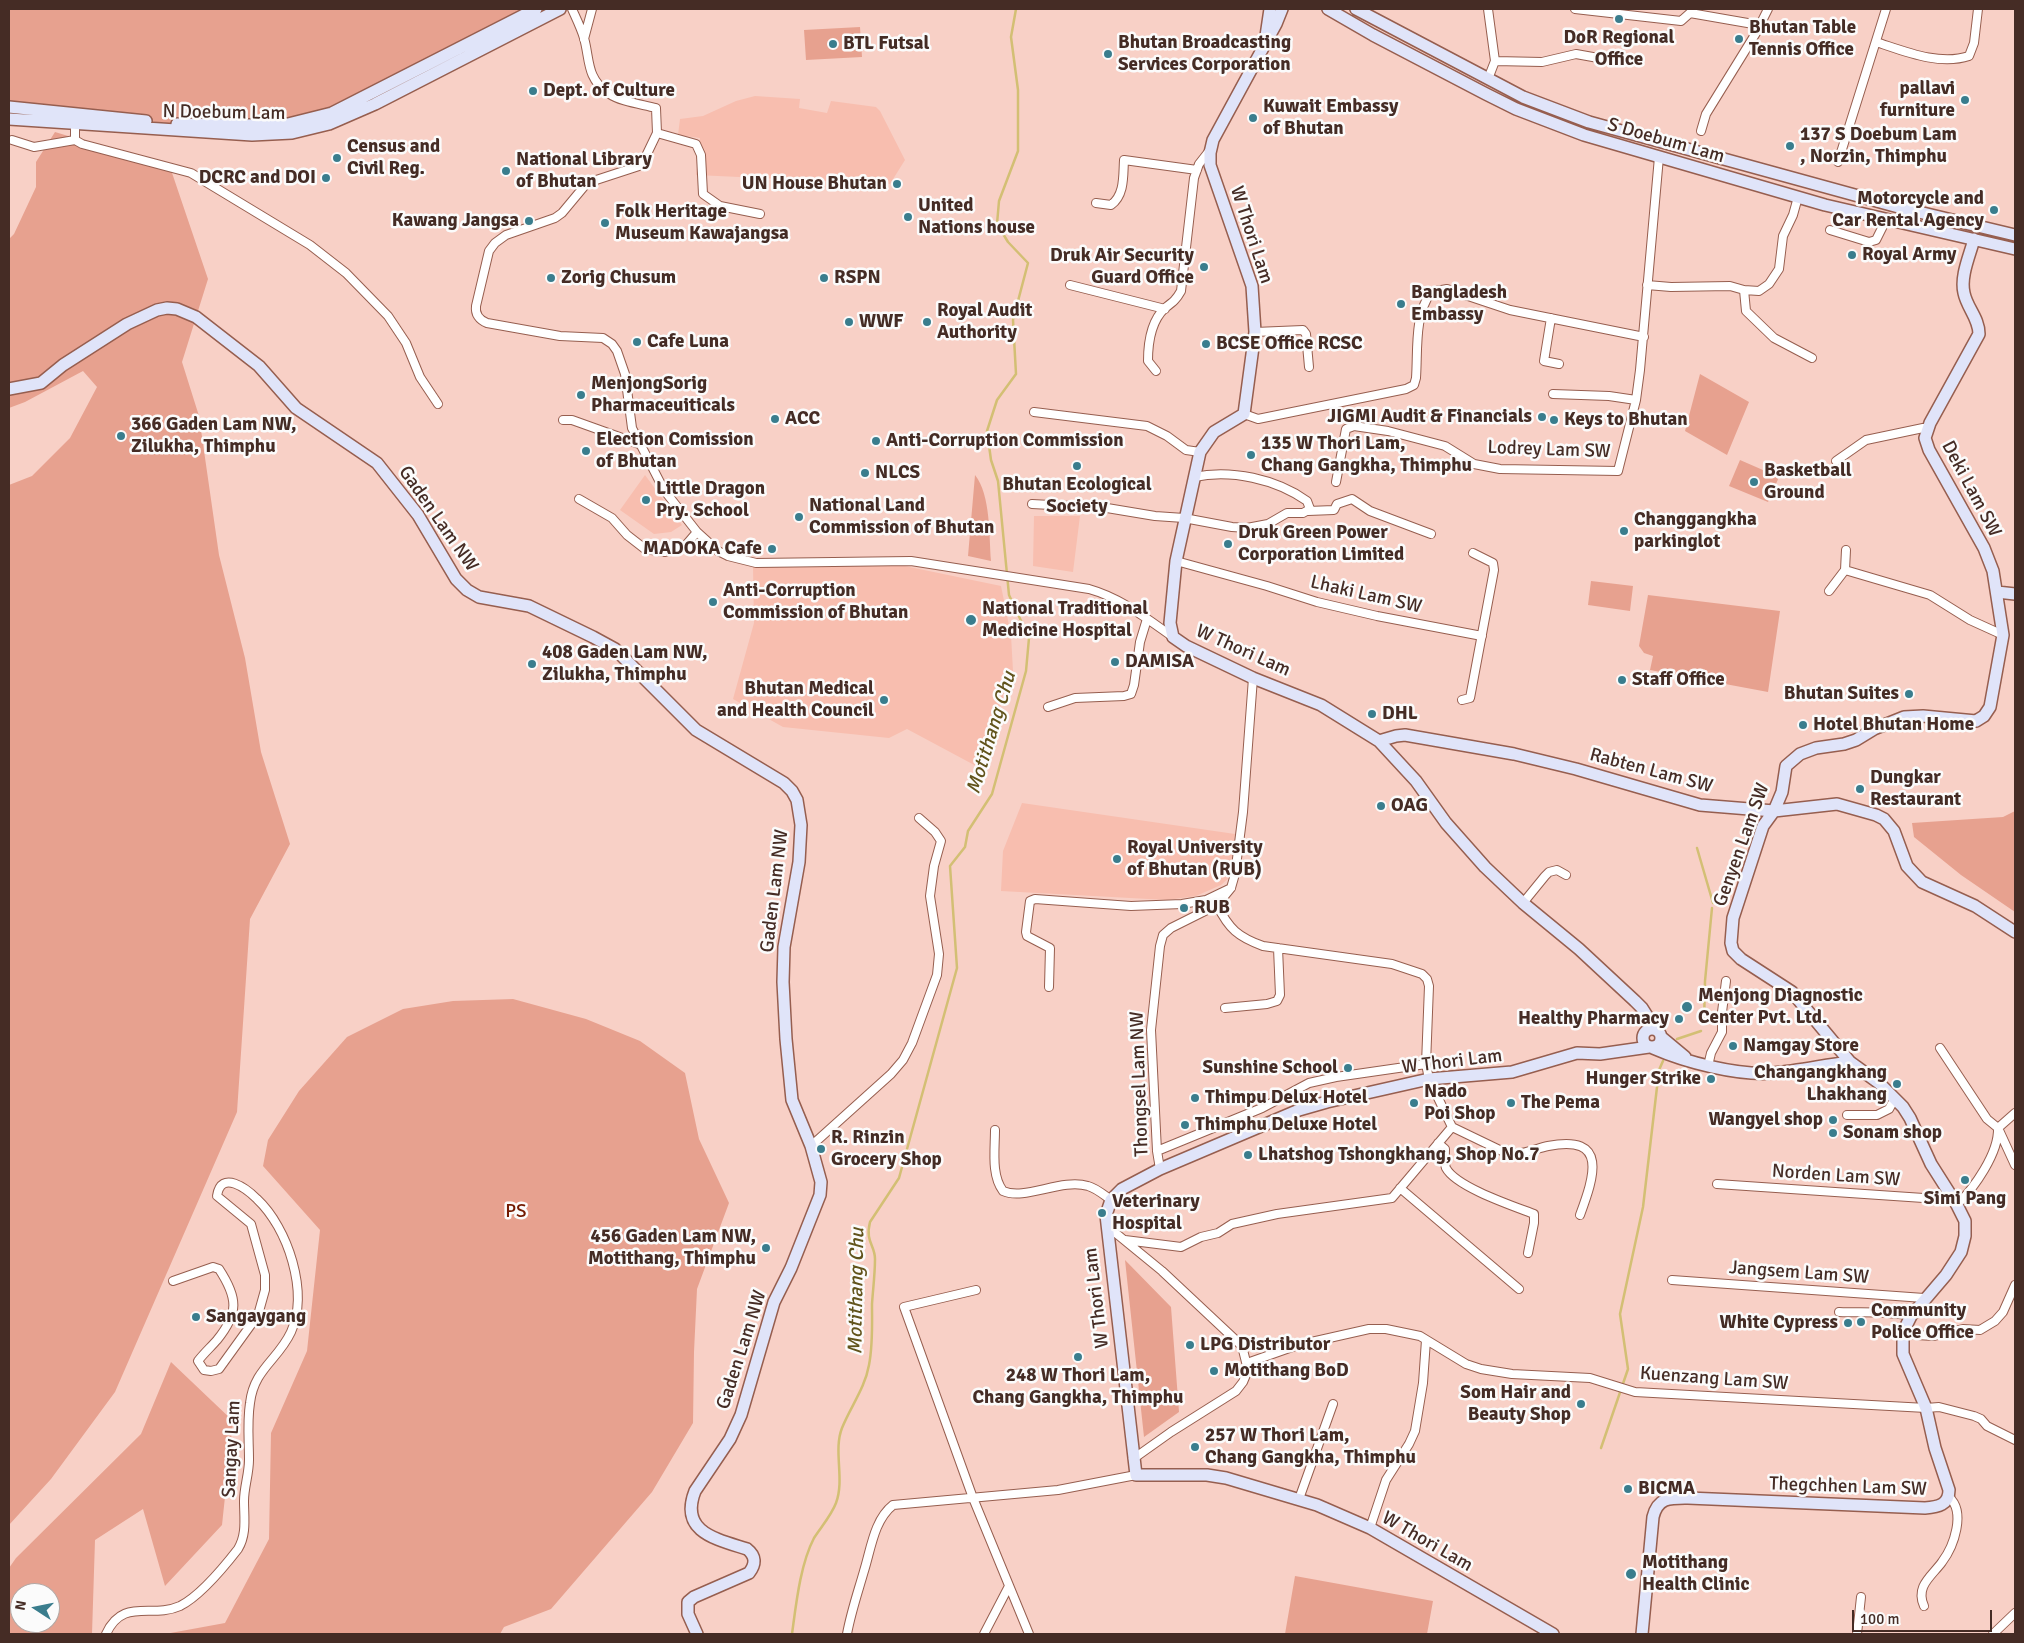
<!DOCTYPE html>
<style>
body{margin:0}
#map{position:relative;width:2024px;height:1643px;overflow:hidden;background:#f8d0c6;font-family:Signika,sans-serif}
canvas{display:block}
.frame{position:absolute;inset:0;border:10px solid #452c25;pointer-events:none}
.north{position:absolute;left:10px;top:1583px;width:50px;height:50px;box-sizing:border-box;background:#fbfbfb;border:1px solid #b2a8a5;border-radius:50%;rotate:281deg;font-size:14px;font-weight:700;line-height:20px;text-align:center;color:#452c25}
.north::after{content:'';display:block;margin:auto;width:18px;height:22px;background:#3a7d8d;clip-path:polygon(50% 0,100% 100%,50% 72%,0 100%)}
.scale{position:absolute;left:1852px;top:1610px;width:140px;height:22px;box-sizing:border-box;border:2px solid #452c25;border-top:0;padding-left:6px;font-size:15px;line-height:18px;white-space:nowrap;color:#452c25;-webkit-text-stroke:4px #fbfbfb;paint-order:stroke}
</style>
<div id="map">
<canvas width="2024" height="1643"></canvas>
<div class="frame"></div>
<div class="north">N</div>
<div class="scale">100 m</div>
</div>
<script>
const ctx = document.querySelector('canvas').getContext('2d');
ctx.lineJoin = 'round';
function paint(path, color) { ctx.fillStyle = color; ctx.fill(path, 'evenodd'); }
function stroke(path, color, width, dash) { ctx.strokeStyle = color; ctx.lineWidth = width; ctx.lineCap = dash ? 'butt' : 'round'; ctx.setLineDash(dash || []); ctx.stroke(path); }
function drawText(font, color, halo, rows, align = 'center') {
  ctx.font = font + ' Signika,sans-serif'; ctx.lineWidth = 5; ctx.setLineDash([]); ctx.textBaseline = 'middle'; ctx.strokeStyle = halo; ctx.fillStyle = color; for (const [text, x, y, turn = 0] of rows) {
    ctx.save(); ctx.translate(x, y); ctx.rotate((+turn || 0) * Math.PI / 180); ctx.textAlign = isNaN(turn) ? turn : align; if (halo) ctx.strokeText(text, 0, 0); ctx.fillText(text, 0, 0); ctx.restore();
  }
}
paint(new Path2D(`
 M755,96L800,99L799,108L827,113L831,101L876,107L880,111L905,160L890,184L696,175L700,138L678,135L680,119L703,116L736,101Z
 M645,475L682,525L671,532L654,534L620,510Z
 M1034,516H1080L1073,572L1033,566Z
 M900,565L1001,586L1011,635L1013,671L978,767L907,729L889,738L783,727L733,699L754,623L753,567Z
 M1022,803L1235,834L1230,877L1221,885L1196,896L1167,900L1001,891L1003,851Z`), '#f8beaf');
paint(new Path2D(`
 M9,9H530L341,109L277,126L166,123L9,107Z
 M860,27L862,57L806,60L804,30Z
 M55,132L170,167L208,279L182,362L199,416L219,555L245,658L261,752L290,844L250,919L237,1112L115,1392L51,1479L9,1525V485L32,476L70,438L97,387L83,371L25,402L9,408V239L14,234L36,187V162Z
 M1700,374L1749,402L1727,455L1685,431Z
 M1740,460L1779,477L1768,502L1729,486Z
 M975,475C991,495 989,537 991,561L968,556Z
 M1591,581L1633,586L1630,611L1588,605Z
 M1648,595L1780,611L1768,692L1650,670L1653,656L1644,653L1639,646Z
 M2015,811V912L1961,875L1914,837L1912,823L2003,817Z
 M513,999L586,1019L640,1041L685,1073L699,1139L729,1203L697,1289L694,1352L693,1423L652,1492L551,1609L504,1627L500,1634H165L225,1623L269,1539L271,1433L307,1351L320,1230L263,1166L268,1140L299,1091L347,1037L403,1009L453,1001Z
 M1125,1260L1171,1307L1179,1412L1144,1437Z
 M171,1362L233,1421L222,1525L165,1586L143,1509L95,1540L92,1634H9V1568L16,1558L141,1434ZM20,1593H50V1623H20Z
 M1295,1576L1433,1601L1427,1634H1285Z`), '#e7a18f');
stroke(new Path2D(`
 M1697,848L1713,903
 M1704,1023L1705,981L1712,908
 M1677,1039L1701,1031
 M1601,1448L1628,1369L1620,1314L1643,1207L1659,1070L1663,1061
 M792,1634C796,1605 800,1565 814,1538C821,1527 831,1516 836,1503C845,1479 833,1451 842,1428C851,1406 865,1388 869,1365C873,1345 872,1325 872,1304C873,1289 875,1274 875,1259C875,1245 865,1242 870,1222L899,1178L957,968L950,866L965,847L968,831L992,794L1026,671L1029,638L1009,595L998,481L991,460L987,431L997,400L1016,374L1013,320L1028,263L1008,242L997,224L999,201L1018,151V90L1011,37L1016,9`), '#d3bf74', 2.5);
const street = new Path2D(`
 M572,9C576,18 581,28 584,38C590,59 586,78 608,93C621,102 641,104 656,108L657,133L645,158L639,166L587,183L562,213L555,218L506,235L495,243L489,251L476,306C475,314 479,320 487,323L560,336L603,338L612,344L617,351L625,374L632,428L664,490L697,532L718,551L728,556L756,563L911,561L1089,589C1121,598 1146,618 1173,637
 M1575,9L1681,21L1690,13L1759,25
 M584,39L592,9
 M1876,42C1904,51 1939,66 1969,56L1974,43L1978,9
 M1495,61L1542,62L1576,54L1615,61
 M1488,79L1495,61L1488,9
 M75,119V140L82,144L191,173L310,245L346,273L388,316L406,343L420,377L438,404
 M1701,131L1706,114L1756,33L1768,9
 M657,133L696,144L701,155L703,194L720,206L760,214
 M12,140L34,147L75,140
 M1838,162L1886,9
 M1096,203L1111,205C1125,195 1123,175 1124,160L1197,170
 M1830,230L1869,242L1876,240L1886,220
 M1070,285L1165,309
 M1647,285L1671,287L1730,286L1744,290L1759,291L1769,284L1779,269L1783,236L1793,215L1798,197
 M1744,290L1746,311L1774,338L1812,358
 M1551,318L1544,361L1559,364
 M1255,332L1303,330L1306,334L1309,367
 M1156,371L1148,361C1148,343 1151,321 1165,308C1173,302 1176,300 1181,291L1194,178L1199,164L1210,150
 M1553,394L1609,396L1636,400
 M1034,412L1147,426L1167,436L1186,450L1200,452
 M1244,414L1258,419L1406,389L1414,385L1416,378C1418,350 1414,316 1431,292L1447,289L1510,310L1644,337
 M563,420H572L639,444
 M1836,461L1866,440L1923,428L1928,429
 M1336,482L1346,429L1354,426L1388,431L1445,446L1474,464L1500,469L1618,471L1636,400L1640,370L1659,157
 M579,499L612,518L627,535L645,549L665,552L685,546L697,532
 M1032,504L1107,508L1155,516L1184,518L1232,527L1247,528L1268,524L1287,513H1303L1310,509L1307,501C1276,479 1231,469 1194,477
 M1308,511L1334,510L1337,504L1352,499L1370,511L1431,534
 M1176,561L1267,586L1317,602L1377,616L1482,636
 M1845,570L1846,550
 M1829,591L1845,570L1930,595L1970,620L2003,635
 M1462,700L1470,698L1494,570L1493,563L1473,553
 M1048,707L1075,698L1124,696L1131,694L1134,685L1140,642L1147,619
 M1523,903L1545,876L1549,872L1557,870L1566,875
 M1049,987L1050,948L1027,936L1026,932L1030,901L1035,899L1131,906L1182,904L1206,900L1231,888
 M1225,1008L1267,1004L1277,1001L1280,995L1278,948
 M1940,1048L1987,1119L1998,1128L2015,1165
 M1708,1066L1711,1053L1722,1032V1012L1726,981
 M1847,1115H1877L1889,1109L1895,1098
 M1452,1127L1506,1153C1521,1156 1534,1149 1548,1146C1609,1134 1594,1177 1580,1215
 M1998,1128L2015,1113
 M995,1130C995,1150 991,1175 1003,1191C1025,1201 1061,1178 1088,1186C1096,1188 1104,1195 1111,1200
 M1438,1143L1445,1149C1445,1154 1444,1163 1446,1168C1456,1187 1513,1206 1534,1214V1223L1528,1253
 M811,1146L891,1074L903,1060L912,1043L937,975L939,954L930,896L934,866L941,841L935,832L919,818
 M1157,1151L1262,1108L1309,1083L1336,1077L1426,1064
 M1160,1169L1157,1151L1151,1030L1160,946L1163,935L1171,928L1217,905L1231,888L1235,874L1243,812L1253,678
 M1717,1184L1953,1200
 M1400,1188L1519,1289
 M1957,1205C1974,1188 1999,1153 1998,1128
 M1107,1226L1162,1271L1242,1346L1248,1370L1243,1382L1236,1391L1171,1432L1133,1459
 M1125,1240L1181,1247L1201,1237L1218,1233L1232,1224L1277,1214L1392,1198L1452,1127L1429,1079L1426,1064L1429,986L1427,979L1422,974L1392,964L1263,946C1238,937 1229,929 1217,905
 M1672,1280L1924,1298
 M976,1290L904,1307L973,1498L1029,1634
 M1839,1312C1863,1313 1887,1311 1911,1316
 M1903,1332L1916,1335L1934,1336L1963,1329L1980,1330L1995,1321L2003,1312L2015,1285
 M1247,1363L1298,1345L1369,1329H1386L1420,1336L1466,1364L1481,1369L1512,1374L1590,1378L1635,1392L1926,1408L1939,1407L1974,1416L1981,1419L1987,1426L2015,1440
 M1299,1499L1333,1404
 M1370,1528L1386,1480L1409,1444L1415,1431L1423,1383L1426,1340
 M1924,1606C1915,1586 1932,1576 1942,1562C1954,1546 1966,1512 1949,1497
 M106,1634C123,1597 151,1619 180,1606C200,1596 224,1567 238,1549C247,1534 244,1518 244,1501C244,1487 249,1474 249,1460C249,1441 247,1422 250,1403C254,1369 278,1360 291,1332C309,1292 288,1228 257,1199C247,1189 221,1169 217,1196L251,1224L265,1275V1290L258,1315L219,1369L211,1371L204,1370L198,1361C204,1353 211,1347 217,1340C239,1313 238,1298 219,1269L213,1267L173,1281
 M847,1634C851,1612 858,1592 864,1571C871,1549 874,1520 893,1505L1058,1490L1136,1475
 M984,1634L1009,1586
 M1857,1634L1861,1597
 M1993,1634L2015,1613`);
const secondary = new Path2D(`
 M1282,9L1276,24L1213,140L1210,153V165L1252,286L1255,332L1244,414L1214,432L1200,452L1176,561L1170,623L1173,637L1186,646L1253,678L1321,705L1379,741L1416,781L1446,823L1485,867L1523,903L1579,949L1635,1001L1642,1008L1656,1030
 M1328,9L1373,35L1486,94L1516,109L1584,135L1825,205L2015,249
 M1356,9L1523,97L1589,122L1902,208L2015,235
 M1266,36L1270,9
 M9,107L146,121
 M9,119L252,135L292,133L329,124L375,104L560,9
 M177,124L248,125L288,124L332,113L536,9
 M9,389L41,383L63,365L127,324L157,310L167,308L177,309L196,317L259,366L296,408L377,463L418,515L456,579L467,590L479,597L529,606L593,637L615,649L696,730L784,783L792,791L797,800L801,825L799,862L784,947L783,982L786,1039L792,1100L811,1146L821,1182L820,1195L791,1268L774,1302L741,1415L730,1439L695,1491C679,1532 716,1539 747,1549C756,1556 756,1564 749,1573L694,1597L688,1602V1614L697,1634
 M1997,592L2015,594
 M1379,741L1396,736L1405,735L1514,754L1576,769L1700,805L1774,811L1837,804L1876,815L1884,819L1894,831L1907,866L1922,882L1975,906L2015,932
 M1643 1038a9 9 0 1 1 18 0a9 9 0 1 1-18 0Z
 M1661,1037L1685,1057
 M1850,1062L1792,992L1741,959L1733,951L1731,943L1733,918L1763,826L1774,811L1782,792L1786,766L1800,754L1816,748L1844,744L1856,740L1874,729L1904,717L1923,716L1976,721L1984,716L1990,707L2003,635L1993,571L1984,548L1929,450L1925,438L1930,423L1979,334C1979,318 1967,308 1964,293C1960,276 1970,255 1974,239
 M1553,1634L1370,1528L1317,1505L1226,1478L1207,1475H1136L1106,1215L1111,1200L1122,1189L1160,1169L1299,1110L1327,1102L1429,1079L1512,1072L1577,1053L1600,1054L1649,1047
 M1642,1634L1653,1517C1658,1497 1670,1498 1688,1498L1925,1508C1938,1507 1949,1505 1949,1490L1935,1448L1926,1408L1903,1354V1332L1911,1316L1946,1275L1961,1252L1965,1236V1221L1957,1205L1931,1164L1910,1118L1903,1107L1879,1083L1850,1062C1824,1065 1799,1071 1773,1073C1738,1076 1685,1062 1653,1048`);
stroke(street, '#965e4f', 10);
stroke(secondary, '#965e4f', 14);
stroke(street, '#fff', 8);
stroke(secondary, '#e0e4f9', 11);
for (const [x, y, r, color] of [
 [1619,19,5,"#3a7d8d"],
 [1739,39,5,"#3a7d8d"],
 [833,44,5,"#3a7d8d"],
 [1108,54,5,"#3a7d8d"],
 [533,91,5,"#3a7d8d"],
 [1965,100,5,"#3a7d8d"],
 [1253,118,5,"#3a7d8d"],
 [1790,146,5,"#3a7d8d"],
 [337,158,5,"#3a7d8d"],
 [506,171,5,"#3a7d8d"],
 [326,178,5,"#3a7d8d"],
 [897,184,5,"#3a7d8d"],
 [1994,210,5,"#3a7d8d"],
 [908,217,5,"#3a7d8d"],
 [529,221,5,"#3a7d8d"],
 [605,223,5,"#3a7d8d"],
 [1852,255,5,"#3a7d8d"],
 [1204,267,5,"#3a7d8d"],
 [551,278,5,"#3a7d8d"],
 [824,278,5,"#3a7d8d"],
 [1401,304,5,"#3a7d8d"],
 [849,322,5,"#3a7d8d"],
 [927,322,5,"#3a7d8d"],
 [637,342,5,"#3a7d8d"],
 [1206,344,5,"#3a7d8d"],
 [581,395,5,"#3a7d8d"],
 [1542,417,5,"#3a7d8d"],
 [775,419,5,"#3a7d8d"],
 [1554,420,5,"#3a7d8d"],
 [121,436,5,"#3a7d8d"],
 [876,441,5,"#3a7d8d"],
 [586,451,5,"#3a7d8d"],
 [1251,455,5,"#3a7d8d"],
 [1077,466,5,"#3a7d8d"],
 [865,473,5,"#3a7d8d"],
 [1754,482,5,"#3a7d8d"],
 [646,500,5,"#3a7d8d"],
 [799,517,5,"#3a7d8d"],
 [1624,531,5,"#3a7d8d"],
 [1228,544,5,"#3a7d8d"],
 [772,549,5,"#3a7d8d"],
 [713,602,5,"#3a7d8d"],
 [971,620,6,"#3a7d8d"],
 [1115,662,5,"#3a7d8d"],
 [532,664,5,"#3a7d8d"],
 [1622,680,5,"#3a7d8d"],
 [1909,694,5,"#3a7d8d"],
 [884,700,5,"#3a7d8d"],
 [1372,714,5,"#3a7d8d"],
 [1803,725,5,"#3a7d8d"],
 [1860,789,5,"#3a7d8d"],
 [1381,806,5,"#3a7d8d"],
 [1117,859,5,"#3a7d8d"],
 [1184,908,5,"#3a7d8d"],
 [1687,1007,6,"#3a7d8d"],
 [1679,1019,5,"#3a7d8d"],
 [1733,1046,5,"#3a7d8d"],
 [1348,1068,5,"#3a7d8d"],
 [1711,1079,5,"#3a7d8d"],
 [1897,1084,5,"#3a7d8d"],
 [1195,1098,5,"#3a7d8d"],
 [1414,1103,5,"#3a7d8d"],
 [1511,1103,5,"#3a7d8d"],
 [1833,1120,5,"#3a7d8d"],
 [1185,1125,5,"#3a7d8d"],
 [1833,1133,5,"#3a7d8d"],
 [821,1149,5,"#3a7d8d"],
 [1248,1155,5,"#3a7d8d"],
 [1965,1180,5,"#3a7d8d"],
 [1102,1213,5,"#3a7d8d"],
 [766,1248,5,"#3a7d8d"],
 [196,1317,5,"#3a7d8d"],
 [1861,1322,5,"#3a7d8d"],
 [1848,1323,5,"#3a7d8d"],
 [1190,1345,5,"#3a7d8d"],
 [1078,1357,5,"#3a7d8d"],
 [1214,1371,5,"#3a7d8d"],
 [1581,1404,5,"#3a7d8d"],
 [1195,1447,5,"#3a7d8d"],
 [1628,1489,5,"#3a7d8d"],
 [1631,1574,6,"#3a7d8d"]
]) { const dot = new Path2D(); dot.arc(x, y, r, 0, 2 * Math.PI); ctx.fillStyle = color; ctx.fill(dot); stroke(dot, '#fbfbfb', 2); }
drawText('bold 19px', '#452c25', '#fbfbfb', [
 ["Bhutan Table",1749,28],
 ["Tennis Office",1749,50],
 ["DoR Regional",1619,38,"center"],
 ["Office",1619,60,"center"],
 ["Bhutan Broadcasting",1118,43],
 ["Services Corporation",1118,65],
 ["BTL Futsal",843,44],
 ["pallavi",1955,89,"right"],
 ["furniture",1955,111,"right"],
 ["Dept. of Culture",543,91],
 ["Kuwait Embassy",1263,107],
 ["of Bhutan",1263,129],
 ["137 S Doebum Lam",1800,135],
 [", Norzin, Thimphu",1800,157],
 ["Census and",347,147],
 ["Civil Reg.",347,169],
 ["National Library",516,160],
 ["of Bhutan",516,182],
 ["DCRC and DOI",316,178,"right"],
 ["UN House Bhutan",887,184,"right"],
 ["Motorcycle and",1984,199,"right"],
 ["Car Rental Agency",1984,221,"right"],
 ["United",918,206],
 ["Nations house",918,228],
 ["Folk Heritage",615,212],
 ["Museum Kawajangsa",615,234],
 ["Kawang Jangsa",519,221,"right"],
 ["Royal Army",1862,255],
 ["Druk Air Security",1194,256,"right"],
 ["Guard Office",1194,278,"right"],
 ["Zorig Chusum",561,278],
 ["RSPN",834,278],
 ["Bangladesh",1411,293],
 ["Embassy",1411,315],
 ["Royal Audit",937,311],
 ["Authority",937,333],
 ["WWF",859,322],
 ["Cafe Luna",647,342],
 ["BCSE Office RCSC",1216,344],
 ["MenjongSorig",591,384],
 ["Pharmaceuiticals",591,406],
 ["JIGMI Audit & Financials",1532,417,"right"],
 ["ACC",785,419],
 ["Keys to Bhutan",1564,420],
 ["366 Gaden Lam NW,",131,425],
 ["Zilukha, Thimphu",131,447],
 ["Election Comission",596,440],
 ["of Bhutan",596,462],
 ["Anti-Corruption Commission",886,441],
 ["135 W Thori Lam,",1261,444],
 ["Chang Gangkha, Thimphu",1261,466],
 ["Basketball",1764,471],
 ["Ground",1764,493],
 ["NLCS",875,473],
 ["Bhutan Ecological",1077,485,"center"],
 ["Society",1077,507,"center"],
 ["Little Dragon",656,489],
 ["Pry. School",656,511],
 ["National Land",809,506],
 ["Commission of Bhutan",809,528],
 ["Changgangkha",1634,520],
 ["parkinglot",1634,542],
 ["Druk Green Power",1238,533],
 ["Corporation Limited",1238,555],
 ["MADOKA Cafe",762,549,"right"],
 ["Anti-Corruption",723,591],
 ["Commission of Bhutan",723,613],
 ["National Traditional",982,609],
 ["Medicine Hospital",982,631],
 ["408 Gaden Lam NW,",542,653],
 ["Zilukha, Thimphu",542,675],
 ["DAMISA",1125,662],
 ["Staff Office",1632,680],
 ["Bhutan Medical",874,689,"right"],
 ["and Health Council",874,711,"right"],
 ["Bhutan Suites",1899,694,"right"],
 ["DHL",1382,714],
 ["Hotel Bhutan Home",1813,725],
 ["Dungkar",1870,778],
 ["Restaurant",1870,800],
 ["OAG",1391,806],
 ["Royal University",1127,848],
 ["of Bhutan (RUB)",1127,870],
 ["RUB",1194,908],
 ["Menjong Diagnostic",1698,996],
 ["Center Pvt. Ltd.",1698,1018],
 ["Healthy Pharmacy",1669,1019,"right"],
 ["Namgay Store",1743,1046],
 ["Sunshine School",1338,1068,"right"],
 ["Changangkhang",1887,1073,"right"],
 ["Lhakhang",1887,1095,"right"],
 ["Hunger Strike",1701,1079,"right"],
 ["Nado",1424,1092],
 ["Poi Shop",1424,1114],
 ["Thimpu Delux Hotel",1205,1098],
 ["The Pema",1521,1103],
 ["Wangyel shop",1823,1120,"right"],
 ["Thimphu Deluxe Hotel",1195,1125],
 ["Sonam shop",1843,1133],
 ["R. Rinzin",831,1138],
 ["Grocery Shop",831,1160],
 ["Lhatshog Tshongkhang, Shop No.7",1258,1155],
 ["Simi Pang",1965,1199,"center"],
 ["Veterinary",1112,1202],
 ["Hospital",1112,1224],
 ["456 Gaden Lam NW,",756,1237,"right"],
 ["Motithang, Thimphu",756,1259,"right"],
 ["Community",1871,1311],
 ["Police Office",1871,1333],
 ["Sangaygang",206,1317],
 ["White Cypress",1838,1323,"right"],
 ["LPG Distributor",1200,1345],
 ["Motithang BoD",1224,1371],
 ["248 W Thori Lam,",1078,1376,"center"],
 ["Chang Gangkha, Thimphu",1078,1398,"center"],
 ["Som Hair and",1571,1393,"right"],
 ["Beauty Shop",1571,1415,"right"],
 ["257 W Thori Lam,",1205,1436],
 ["Chang Gangkha, Thimphu",1205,1458],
 ["BICMA",1638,1489],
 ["Motithang",1642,1563],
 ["Health Clinic",1642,1585]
], 'left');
drawText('19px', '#452c25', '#fbfbfb', [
 ["N Doebum Lam",224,113,1],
 ["S Doebum Lam",1666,141,16],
 ["W Thori Lam",1251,235,72],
 ["Lodrey Lam SW",1549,450,2],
 ["Deki Lam SW",1971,489,62],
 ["Gaden Lam NW",438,519,55],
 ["Lhaki Lam SW",1366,595,13],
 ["W Thori Lam",1243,651,24],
 ["Rabten Lam SW",1651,771,15],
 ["Genyen Lam SW",1742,845,-70],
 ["Gaden Lam NW",775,891,-83],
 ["W Thori Lam",1452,1062,-7],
 ["Thongsel Lam NW",1140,1084,-92],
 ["Norden Lam SW",1836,1176,4],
 ["Jangsem Lam SW",1799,1273,4],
 ["W Thori Lam",1097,1298,-97],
 ["Gaden Lam NW",742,1350,-72],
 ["Kuenzang Lam SW",1714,1379,4],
 ["Sangay Lam",232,1449,-87],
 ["Thegchhen Lam SW",1848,1487,2],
 ["W Thori Lam",1427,1542,30]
]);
drawText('19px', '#731a01', '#fbfbfb', [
 ["PS",516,1212]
]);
drawText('italic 20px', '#61531b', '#fbfbfb', [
 ["Motithang Chu",992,733,-73],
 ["Motithang Chu",857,1291,-89]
]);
</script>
